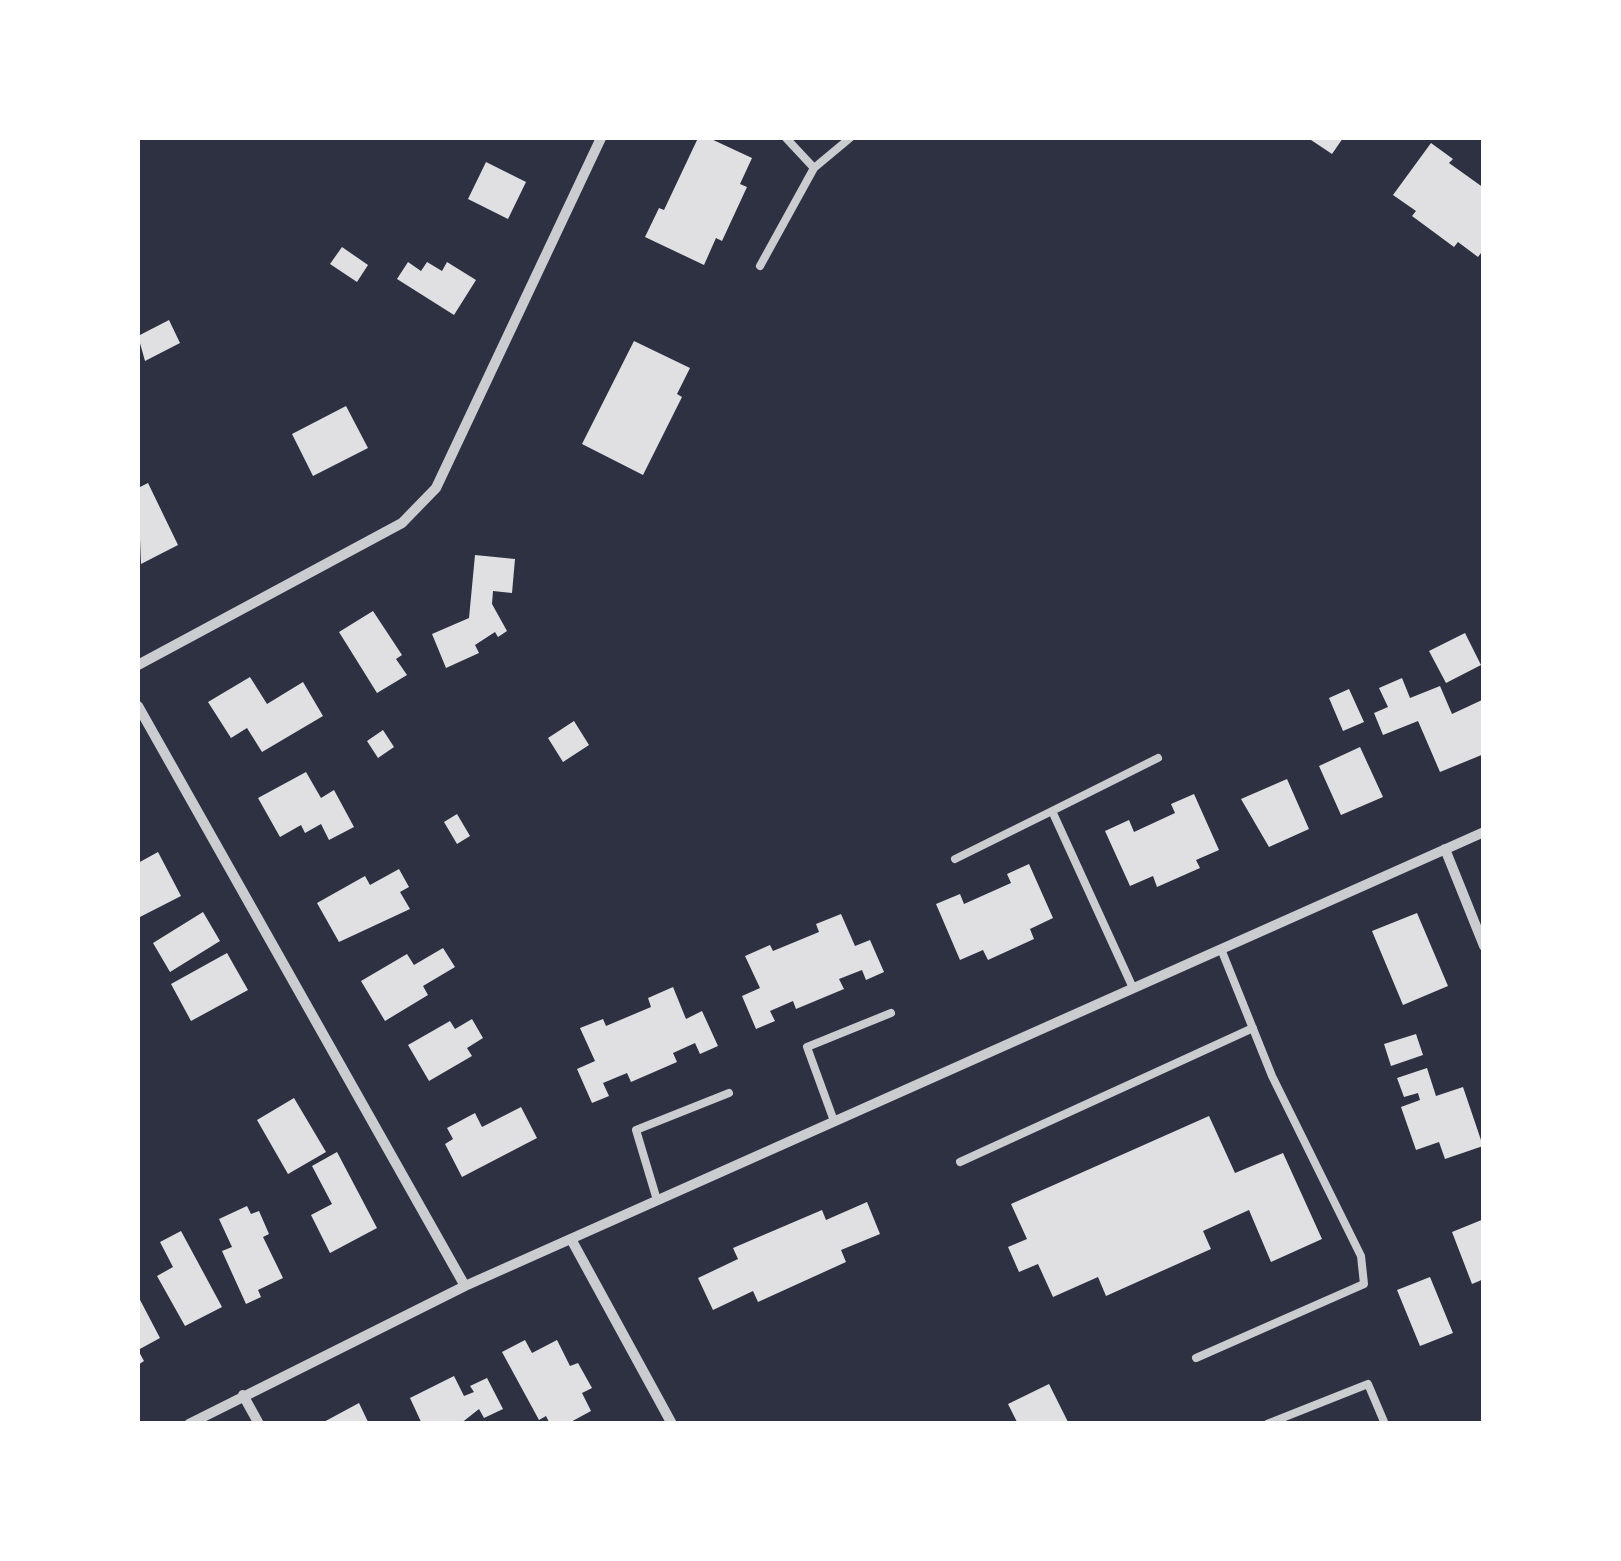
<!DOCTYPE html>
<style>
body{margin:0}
#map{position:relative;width:1621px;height:1561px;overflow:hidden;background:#2d3142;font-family:Manrope,sans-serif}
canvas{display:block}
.frame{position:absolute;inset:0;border:140px solid #fff;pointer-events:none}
</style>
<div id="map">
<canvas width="1621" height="1561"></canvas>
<div class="frame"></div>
</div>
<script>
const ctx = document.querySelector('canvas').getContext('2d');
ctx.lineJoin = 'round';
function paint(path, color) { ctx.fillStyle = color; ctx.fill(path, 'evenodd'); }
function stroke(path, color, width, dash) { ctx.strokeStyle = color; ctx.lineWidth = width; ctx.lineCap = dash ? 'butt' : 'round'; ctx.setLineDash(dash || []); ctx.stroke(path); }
paint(new Path2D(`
 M698,138H709L752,158L740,184L747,187L722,241L716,238L704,265L645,237L659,208L664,210Z
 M1308,138H1343L1332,154Z
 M1431,143L1453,159L1449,163L1484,188V249L1478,257L1458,242L1454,247L1412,216L1416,211L1393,195Z
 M486,162L526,182L508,219L468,199Z
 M342,247L368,265L357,282L330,264Z
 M408,262L421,271L427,262L442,271L447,262L476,280L454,315L397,279Z
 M169,320L180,343L145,361L138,336Z
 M634,341L690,368L677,394L682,397L643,475L582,444Z
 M346,406L368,448L313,476L292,434Z
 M148,483L178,545L141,564L138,488Z
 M475,555L515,559L512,593L493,591L492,604L507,631L498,637L495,632L475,645L479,653L446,668L432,634L469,618Z
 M373,611L402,655L396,659L407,675L377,693L339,632Z
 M1465,633L1481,665L1446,683L1429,651Z
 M250,677L267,704L303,682L323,716L262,752L247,728L231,738L208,702Z
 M1402,678L1410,698L1440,686L1452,714L1482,700L1484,754L1440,772L1418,721L1383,735L1374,713L1388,707L1379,688Z
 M1349,689L1364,722L1343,731L1329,698Z
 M574,721L589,745L563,762L548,738Z
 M383,730L394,747L378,758L367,741Z
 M1360,747L1383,797L1341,815L1319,766Z
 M306,772L321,798L334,790L354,827L329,840L321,824L305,833L301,825L280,837L258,798Z
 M1287,779L1309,829L1269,847L1241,799Z
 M1194,794L1219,850L1196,860L1200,868L1157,887L1153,876L1130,886L1105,831L1129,820L1134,832L1175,813L1171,804Z
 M457,814L470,836L457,844L444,822Z
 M158,852L181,896L138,918V863Z
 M1029,864L1053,918L1030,929L1034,939L988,960L983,950L960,960L936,904L960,894L964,904L1011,883L1007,874Z
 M399,869L409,887L400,892L410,909L339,942L317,903L365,876L370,885Z
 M203,912L220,941L170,972L153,943Z
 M1417,913L1448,986L1403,1005L1372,931Z
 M841,914L855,946L870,940L884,972L866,980L862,970L839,979L844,989L796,1009L793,1001L770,1011L775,1021L756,1029L742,996L760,988L745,956L770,945L773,951L819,932L816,924Z
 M443,948L455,967L423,986L428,995L385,1021L361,981L407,954L414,965Z
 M227,953L248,990L191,1021L171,984Z
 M673,987L686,1019L702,1011L718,1046L700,1054L695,1043L673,1053L677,1062L631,1082L627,1073L603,1083L609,1096L592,1103L577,1069L595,1061L580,1028L603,1019L606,1026L651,1007L648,998Z
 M472,1019L483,1038L467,1048L472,1056L429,1081L408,1045L450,1021L455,1029Z
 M1416,1034L1423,1055L1391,1066L1384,1044Z
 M1427,1068L1436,1096L1463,1087L1483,1146L1445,1159L1439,1142L1416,1150L1401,1107L1420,1100L1418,1093L1404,1097L1397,1078Z
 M294,1098L326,1152L288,1174L257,1120Z
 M521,1107L537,1138L462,1177L445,1144L453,1139L447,1128L475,1113L482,1127Z
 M1209,1116L1235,1173L1283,1153L1322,1239L1271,1262L1249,1210L1203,1231L1211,1249L1106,1296L1098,1277L1053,1297L1038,1264L1019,1272L1008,1247L1027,1239L1011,1204Z
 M337,1152L377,1228L330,1253L311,1215L332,1204L312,1166Z
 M867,1202L880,1234L841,1250L846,1262L758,1302L753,1291L713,1310L698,1278L738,1259L733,1248L822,1210L826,1220Z
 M247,1206L251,1214L259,1211L269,1234L263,1237L283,1278L258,1290L261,1297L246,1304L222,1251L232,1247L219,1219Z
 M1484,1219V1279L1472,1284L1452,1232Z
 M181,1231L222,1307L185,1326L157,1276L173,1267L160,1242Z
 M1430,1277L1453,1333L1420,1346L1397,1290Z
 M138,1296L160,1338L138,1350L144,1361L138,1365Z
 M525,1340L532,1353L557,1340L570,1366L578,1363L592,1388L582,1393L591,1411L567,1424H550L546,1416L539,1420L502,1352Z
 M454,1376L464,1396L474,1392L470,1386L487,1378L503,1409L484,1418L479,1409L460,1424H422L410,1398Z
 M1049,1384L1069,1424H1018L1008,1404Z
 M359,1403L369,1424H320Z`), '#e0e0e3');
stroke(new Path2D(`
 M786,138L814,168
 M760,266L814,168L850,138
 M955,859L1052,811
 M1133,988L1052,811L1158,758
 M834,1121L807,1047L891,1013
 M960,1162L1253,1028
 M657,1200L636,1130L729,1093
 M1196,1358L1364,1284L1361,1256L1272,1076L1221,949
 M1267,1424L1368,1384L1385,1424`), '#caccd0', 8);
stroke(new Path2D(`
 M138,665L402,523L436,488L601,138
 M138,706L465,1286
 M1445,849L1484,946
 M571,1239L672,1424
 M243,1395L259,1424
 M189,1424L465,1286L1484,832`), '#caccd0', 10);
</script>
